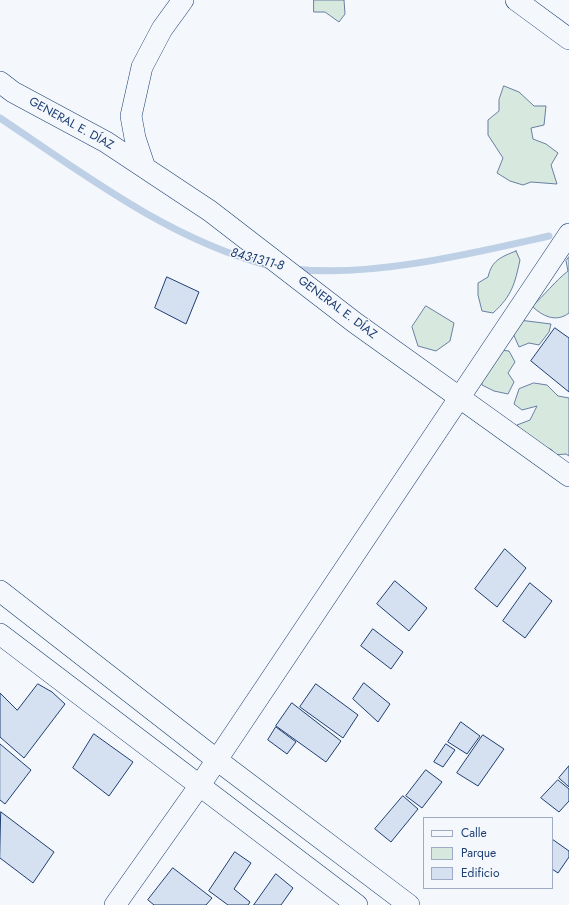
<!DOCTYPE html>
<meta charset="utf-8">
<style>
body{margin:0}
#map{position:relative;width:569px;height:905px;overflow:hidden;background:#f4f7fb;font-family:Jost,sans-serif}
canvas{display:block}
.legend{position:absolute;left:423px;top:817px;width:130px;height:72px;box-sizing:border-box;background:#f4f7fb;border:1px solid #9eadc5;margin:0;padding:5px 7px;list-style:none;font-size:12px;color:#1d3f73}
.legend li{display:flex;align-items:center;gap:8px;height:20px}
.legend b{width:20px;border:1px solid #9eadc5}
</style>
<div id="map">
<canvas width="569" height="905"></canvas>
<ul class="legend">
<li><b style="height:5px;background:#f4f7fb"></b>Calle</li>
<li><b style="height:11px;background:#d7e8df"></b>Parque</li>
<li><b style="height:11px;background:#d5e0f0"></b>Edificio</li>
</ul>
</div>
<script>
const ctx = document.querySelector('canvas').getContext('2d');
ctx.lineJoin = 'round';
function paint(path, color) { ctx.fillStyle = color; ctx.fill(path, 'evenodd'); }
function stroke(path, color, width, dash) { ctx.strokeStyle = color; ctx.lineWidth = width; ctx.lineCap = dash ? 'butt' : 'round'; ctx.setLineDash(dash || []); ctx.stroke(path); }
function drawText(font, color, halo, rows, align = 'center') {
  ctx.font = font + ' Jost,sans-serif'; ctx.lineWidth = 3; ctx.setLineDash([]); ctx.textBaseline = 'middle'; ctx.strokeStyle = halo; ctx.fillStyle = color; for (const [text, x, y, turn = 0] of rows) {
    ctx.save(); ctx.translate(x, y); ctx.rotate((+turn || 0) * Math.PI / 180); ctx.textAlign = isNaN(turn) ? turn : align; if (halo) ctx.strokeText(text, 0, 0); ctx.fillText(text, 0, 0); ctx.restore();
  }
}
const green = new Path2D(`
 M314,0H344L345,14L339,22L325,12H314Z
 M504,86L519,92L534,106H546L544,125L531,128L533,139L546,144L558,153L551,165L557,184L531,182L523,185L510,181L497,173L503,158L488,135V120L499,111V100Z
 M516,251L520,260C515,283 512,296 493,313L482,311L478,295V283L488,277C492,260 501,257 516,251Z
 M569,257V313C556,323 542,316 532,306C545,295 554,282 568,271L566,261Z
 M426,306L454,323L450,341L436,351L418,346L412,327Z
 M519,320L551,324L549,332L539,345L529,343L519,347L512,331Z
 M499,350L509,351L515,362L508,373L514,382L508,394L494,391L482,385L481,373Z
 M534,383L547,385L558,396L569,398V456L566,454L554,455L552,450L526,437L517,425L530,420L537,406L522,410L514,404L519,389Z`);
paint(green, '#d7e8df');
stroke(green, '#687fa3', 1);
stroke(new Path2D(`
 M0,118C85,175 170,240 270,266
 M294,269C371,278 474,253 549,236`), '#bed0e5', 7);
const building = new Path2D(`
 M167,277L199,292L186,324L155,308Z
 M555,328L569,338V392L531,361Z
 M505,549L526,568L497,607L475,589Z
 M395,581L427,608L409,631L377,604Z
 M530,583L552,601L525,638L503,621Z
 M373,629L403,652L391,669L361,646Z
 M364,683L390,704L378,722L353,699Z
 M38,684L52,692L65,704L24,758L0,737V693L17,710Z
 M316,684L358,715L343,738L300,707Z
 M292,703L341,741L326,762L276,726Z
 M461,722L480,736L467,754L448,742Z
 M276,727L296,742L287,754L268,740Z
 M94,734L133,762L109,796L73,768Z
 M483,735L504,749L478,786L457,773Z
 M0,744L31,770L5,804L0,800Z
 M446,744L455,750L443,767L434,762Z
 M569,766V787L559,778Z
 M426,770L442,782L422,808L406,796Z
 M558,780L569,789V801L559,812L541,798Z
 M403,796L418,809L391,842L375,829Z
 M1,812L54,852L33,883L0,858Z
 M552,839L569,851V857L558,873L552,869Z
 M235,852L251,863L234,889L250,902L248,905H228L209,891Z
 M173,868L212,898L206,905H154L148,900Z
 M276,874L293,888L281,905H254Z`);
paint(building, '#d5e0f0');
stroke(building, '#1d3f73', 1);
const minor = new Path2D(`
 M516,0L569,39
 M0,82L13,92L106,142L210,211L354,322L569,476
 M145,168L135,138L131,116L142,67L162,29L183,0
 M0,591L217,760L409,905
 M0,634L357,905
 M115,905L200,785L569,234`);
stroke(minor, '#1d3f73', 22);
stroke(minor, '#f4f7fb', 21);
drawText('12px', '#1d3f73', '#f4f7fb', [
 ["GENERAL E. DÍAZ",71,124,29],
 ["GENERAL E. DÍAZ",337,308,37]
]);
drawText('italic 13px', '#1d3f73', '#f4f7fb', [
 ["8431311-8",257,260,15]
]);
</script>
